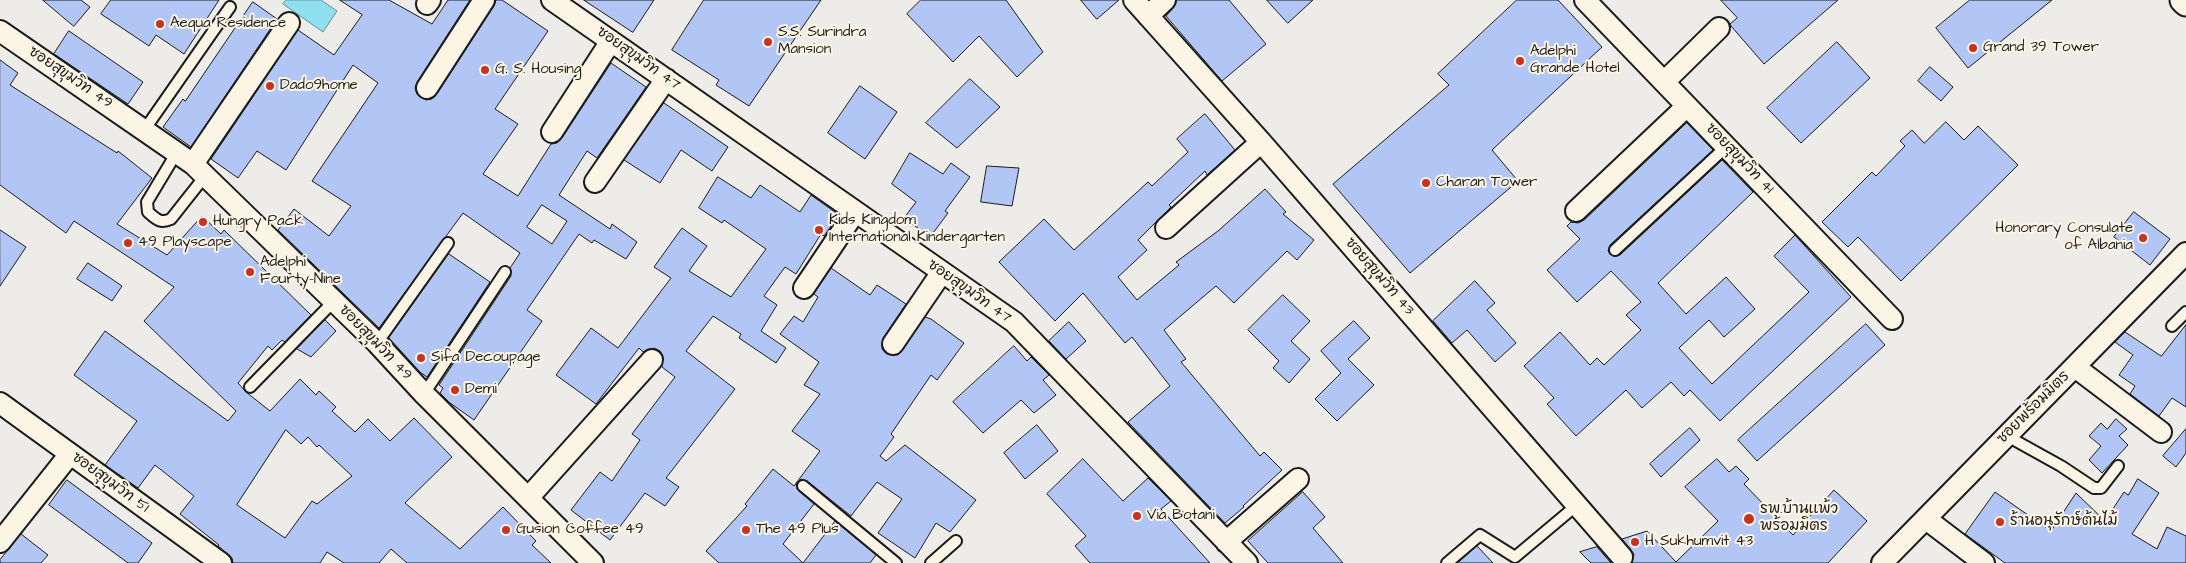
<!DOCTYPE html>
<meta charset="utf-8">
<style>
body{margin:0}
canvas{display:block;background:#edece8}
</style>
<canvas width="2186" height="563"></canvas>
<script>
const ctx = document.querySelector('canvas').getContext('2d');
ctx.lineJoin = 'round';
function paint(path, color) { ctx.fillStyle = color; ctx.fill(path, 'evenodd'); }
function stroke(path, color, width, dash) { ctx.strokeStyle = color; ctx.lineWidth = width; ctx.lineCap = dash ? 'butt' : 'round'; ctx.setLineDash(dash || []); ctx.stroke(path); }
function drawText(font, color, halo, rows, align = 'center') {
  ctx.font = font + ' "Architects Daughter","Playpen Sans Thai",sans-serif'; ctx.lineWidth = 4; ctx.setLineDash([]); ctx.textBaseline = 'middle'; ctx.strokeStyle = halo; ctx.fillStyle = color; for (const [text, x, y, turn = 0] of rows) {
    ctx.save(); ctx.translate(x, y); ctx.rotate((+turn || 0) * Math.PI / 180); ctx.textAlign = isNaN(turn) ? turn : align; if (halo) ctx.strokeText(text, 0, 0); ctx.fillText(text, 0, 0); ctx.restore();
  }
}
const water = new Path2D(`
 M286,0H321L337,11L323,32L283,4Z`);
paint(water, '#90dfee');
stroke(water, '#62919a', 1);
const building = new Path2D(`
 M43,0H81L90,7L74,26Z
 M111,0H219L184,54L156,35L149,46L101,14Z
 M340,0H389L432,24L448,0H470L417,82L415,88L417,94L426,100L432,99L437,94L494,6L496,0H502L548,31L495,109L518,124L483,174L518,196L551,144L557,143L562,138L611,63L646,87L597,158L587,151L559,195L610,229L612,224L637,242L626,259L594,240L592,243L579,234L527,310L542,321L474,420L450,403L440,393L443,388L439,385L511,276L510,268L520,253L463,213L379,328L278,230L294,209L329,236L351,206L312,181L378,83L353,65L286,170L257,151L238,178L211,159L298,30L334,55L362,15ZM542,205L567,221L552,244L527,227Z
 M584,0H654L633,32Z
 M704,0H821L749,106L716,85L719,80L672,50Z
 M921,0H1006L1043,52L1017,77L979,36L953,62L907,14Z
 M1081,0H1119L1097,19Z
 M1177,0H1229L1266,44L1222,81L1166,16L1173,8Z
 M1267,0H1313L1288,23Z
 M1517,0H1558L1602,47L1492,150L1518,181L1410,273L1333,184L1449,85L1438,74Z
 M1721,0H1838L1764,64L1731,26L1730,24L1737,18Z
 M1970,0H2052L1968,68L1936,28Z
 M253,2L277,19L191,147L163,127L183,99L185,101Z
 M69,31L143,82L128,104L54,54Z
 M1837,42L1870,78L1801,143L1767,108Z
 M0,60L18,73L10,85L117,153L118,151L152,178L117,224L167,255L202,216L221,234L224,230L311,315L285,342L282,340L272,350L268,346L238,383L246,392L270,411L300,379L316,395L319,391L336,407L332,411L355,432L368,419L390,441L414,418L452,457L405,503L460,549L503,507L536,541L532,545L551,563H407L391,549L379,563H344L327,552L320,563H233L232,558L218,546L219,545L180,514L194,496L155,465L138,488L105,465L137,421L74,375L105,331L228,421L236,411L144,321L174,287L74,221L66,233L0,185ZM286,430L301,444L308,437L317,447L319,445L352,476L317,504L312,501L285,538L237,505Z
 M1930,67L1953,87L1941,101L1918,81Z
 M970,79L1000,107L957,148L926,123Z
 M860,86L897,112L865,159L828,133Z
 M664,103L728,147L712,171L681,150L660,183L624,160Z
 M1205,114L1235,150L1207,175L1205,171L1169,205L1171,207L1138,240L1147,250L1118,277L1137,300L1179,265L1176,262L1218,231L1265,189L1286,212L1283,214L1314,240L1297,260L1287,251L1234,303L1216,286L1164,330L1186,359L1181,362L1260,456L1264,452L1282,470L1243,506L1244,507L1225,523L1128,422L1170,386L1132,337L1125,343L1083,293L1055,321L999,262L1044,219L1074,250L1148,182L1152,186L1188,152L1177,139Z
 M1946,122L1964,140L1978,126L2018,165L1901,281L1858,237L1848,247L1822,222L1872,172L1876,176L1905,146L1900,141L1912,130L1924,143Z
 M1687,123L1713,150L1610,245L1608,251L1613,256L1620,255L1722,160L1753,192L1658,283L1686,314L1726,277L1755,309L1724,337L1709,320L1679,348L1712,384L1809,292L1774,256L1795,235L1851,297L1720,421L1690,390L1684,396L1671,382L1642,408L1626,390L1576,436L1547,404L1554,398L1524,366L1560,332L1590,365L1597,358L1604,365L1641,330L1626,315L1641,302L1611,271L1577,302L1547,270L1580,239L1567,226L1571,222L1578,223L1584,220Z
 M910,153L943,174L951,163L970,177L945,211L948,213L930,237L904,218L916,202L892,184Z
 M987,166L1019,168L1012,206L981,202Z
 M718,177L751,198L760,185L800,212L811,195L839,215L824,236L821,234L796,274L785,267L764,296L777,305L761,331L786,348L776,363L739,338L741,334L713,316L686,351L735,389L666,478L679,487L665,506L645,493L610,540L571,510L600,472L612,481L640,440L632,434L675,377L662,367L663,356L660,351L654,348L643,352L639,348L596,404L556,375L591,328L618,348L671,278L654,267L682,228L707,246L689,271L731,297L766,249L724,220L722,223L699,208Z
 M2134,212L2170,239L2150,265L2114,237Z
 M0,230L26,247L0,286Z
 M449,254L490,282L427,377L420,372L389,338Z
 M88,263L122,286L112,301L77,279Z
 M831,268L870,295L877,285L906,304L883,338L882,349L887,354L898,355L902,351L925,317L931,319L964,343L937,380L931,375L891,434L894,437L880,456L886,461L905,445L976,500L950,532L936,523L915,558L878,533L902,499L877,482L851,516L807,481L801,479L796,484L797,489L814,504L783,544L803,563L835,521L876,555L870,563H719L706,551L747,506L745,504L773,469L794,486L820,451L792,431L820,394L804,385L819,362L780,334L794,316L803,322L818,297L814,294Z
 M1475,281L1495,303L1487,310L1516,343L1495,362L1467,330L1452,343L1433,321Z
 M1283,295L1310,321L1291,341L1310,359L1289,383L1273,368L1279,361L1248,330Z
 M325,320L336,331L311,357L297,349Z
 M1354,321L1370,338L1348,359L1374,385L1337,421L1315,399L1341,373L1321,351Z
 M1069,322L1086,341L1066,359L1049,341Z
 M1866,324L1885,345L1757,461L1738,440Z
 M2186,325V407L2172,398L2159,416L2130,394L2135,386L2119,375L2133,355L2115,342L2125,332L2161,356Z
 M1014,346L1027,361L1031,357L1049,375L1043,380L1056,395L1034,413L1021,400L983,433L953,402Z
 M2116,419L2127,429L2119,436L2128,445L2102,473L2089,460L2101,446L2089,436L2101,423L2107,429Z
 M1037,425L1058,451L1025,479L1004,453Z
 M1690,428L1700,440L1661,477L1650,464Z
 M2186,429V453L2176,467L2163,456Z
 M1083,459L1123,501L1148,478L1171,501L1161,509L1210,563H1090L1075,546L1086,536L1047,494Z
 M1717,459L1729,472L1736,466L1749,479L1744,484L1793,535L1834,490L1867,521L1828,563H1632L1634,554L1622,539L1647,531L1676,562L1718,521L1685,487Z
 M2138,479L2159,493L2132,534L2157,549L2167,527L2186,536V563H2005L1965,534L1995,492L2051,531L2076,493L2105,521L2124,492L2128,495Z
 M67,480L152,543L138,563H128L49,505Z
 M1303,492L1325,517L1313,528L1343,563H1268L1248,541Z
 M21,534L48,555L41,563H0V560Z
 M1477,546L1493,563H1458Z
 M1597,547L1611,563H1591L1580,552Z`);
paint(building, '#b1c6f4');
stroke(building, '#1c1c1c', 1);
const service = new Path2D(`
 M145,129L230,7
 M177,152L147,202L148,212C156,219 160,224 171,219L205,176
 M1615,250L1727,146
 M2172,326L2186,312
 M377,343L448,243
 M250,387L334,301
 M424,394L505,272
 M2007,436L2061,466L2094,488H2101L2118,466
 M803,486L896,563
 M931,563L956,541
 M1447,563L1480,535L1515,557L1577,505`);
const minor = new Path2D(`
 M552,0L1014,322L1247,563
 M1134,0L1261,142L1622,557
 M1585,0L1892,319
 M427,4L430,0
 M1148,16L1165,0
 M0,31L193,164L377,343L424,394L593,563
 M1664,82L1719,28
 M427,88L484,0
 M552,132L611,41
 M193,164L289,23
 M595,182L666,79
 M1576,211L1687,106
 M1166,228L1261,142
 M804,288L855,212
 M893,344L942,272
 M2075,367L2161,432
 M0,403L221,563
 M528,498L652,360
 M1926,519L1984,563
 M0,542L70,454
 M1226,542L1298,479
 M1882,563L2186,253`);
const tertiary = new Path2D(`
 M2183,0L2186,3`);
stroke(service, '#1c1c1c', 14);
stroke(minor, '#1c1c1c', 24);
stroke(tertiary, '#1c1c1c', 29);
stroke(service, '#fcf5e5', 10);
stroke(minor, '#fcf5e5', 20);
stroke(tertiary, '#fcf5e5', 25);
for (const [x, y, r, color] of [
 [160,24,5,"#c8321e"],
 [768,42,5,"#c8321e"],
 [1973,48,5,"#c8321e"],
 [1520,61,5,"#c8321e"],
 [485,70,5,"#c8321e"],
 [270,86,5,"#c8321e"],
 [1426,183,5,"#c8321e"],
 [203,222,5,"#c8321e"],
 [819,230,5,"#c8321e"],
 [2143,238,5,"#c8321e"],
 [128,243,5,"#c8321e"],
 [250,272,5,"#c8321e"],
 [421,358,5,"#c8321e"],
 [455,390,5,"#c8321e"],
 [1137,516,5,"#c8321e"],
 [1749,519,6,"#c8321e"],
 [2000,522,5,"#c8321e"],
 [506,530,5,"#c8321e"],
 [746,530,5,"#c8321e"],
 [1635,542,5,"#c8321e"]
]) { const dot = new Path2D(); dot.arc(x, y, r, 0, 2 * Math.PI); ctx.fillStyle = color; ctx.fill(dot); stroke(dot, '#fcf5e5', 2); }
drawText('15px', '#1c1c1c', '#fcf5e5', [
 ["Aequa Residence",170,24],
 ["S.S. Surindra",778,33],
 ["Mansion",778,50],
 ["Grand 39 Tower",1983,48],
 ["Adelphi",1530,52],
 ["Grande Hotel",1530,69],
 ["G. S. Housing",495,70],
 ["Dado9home",280,86],
 ["Charan Tower",1436,183],
 ["Kids Kingdom",829,221],
 ["International Kindergarten",829,238],
 ["Hungry Pack",213,222],
 ["Honorary Consulate",2133,229,"right"],
 ["of Albania",2133,246,"right"],
 ["49 Playscape",138,243],
 ["Adelphi",260,263],
 ["Fourty-Nine",260,280],
 ["Sifa Decoupage",431,358],
 ["Demi",465,390],
 ["รพ.บ้านแพ้ว",1760,510],
 ["พร้อมมิตร",1760,527],
 ["Via Botani",1147,516],
 ["ร้านอนุรักษ์ต้นไม้",2010,522],
 ["Gusion Coffee 49",516,530],
 ["The 49 Plus",756,530],
 ["H Sukhumvit 43",1645,542]
], 'left');
drawText('15px', '#1c1c1c', '#fcf5e5', [
 ["ซอยสุขุมวิท 47",638,59,35],
 ["ซอยสุขุมวิท 49",70,78,34],
 ["ซอยสุขุมวิท 41",1739,159,46],
 ["ซอยสุขุมวิท 43",1379,277,49],
 ["ซอยสุขุมวิท 47",969,292,35],
 ["ซอยสุขุมวิท 49",375,343,46],
 ["ซอยพร้อมมิตร",2034,408,-45],
 ["ซอยสุขุมวิท 51",110,483,36]
]);
</script>
